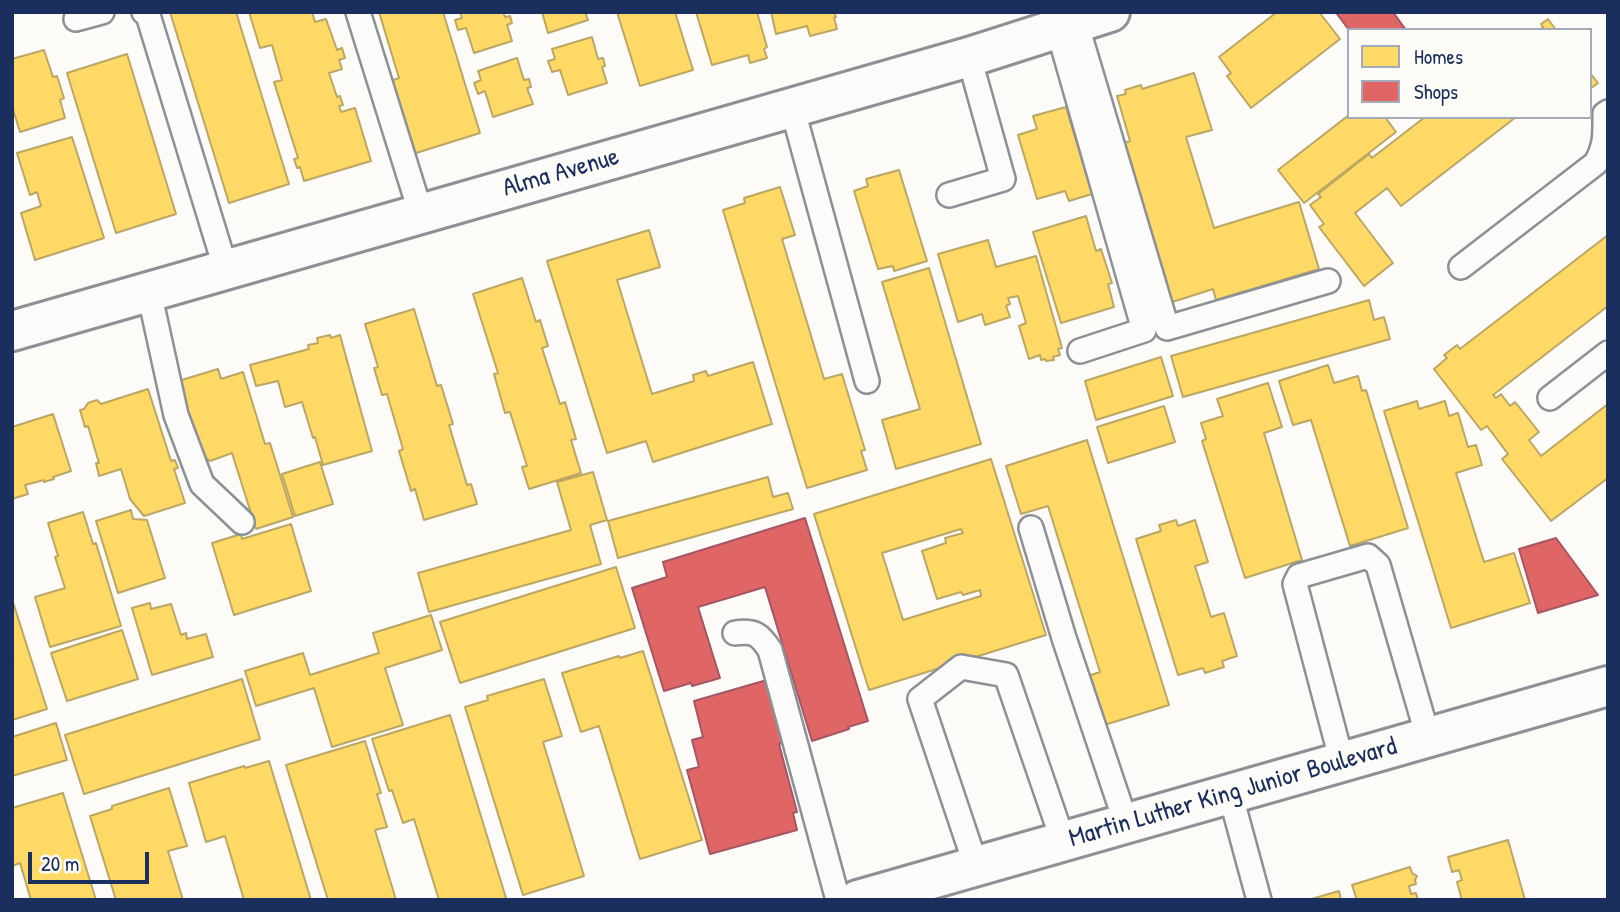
<!DOCTYPE html>
<style>
body{margin:0}
#map{position:relative;width:1620px;height:912px;overflow:hidden;background:#fcfbf8;font-family:"Patrick Hand",sans-serif}
canvas{display:block}
.frame{position:absolute;inset:0;border:14px solid #1b2f5e;pointer-events:none}
.legend{position:absolute;left:1347px;top:28px;width:245px;height:91px;box-sizing:border-box;background:#fdfcf7;border:2px solid #a3aaba;margin:0;padding:9px 12px;list-style:none;font-size:21px;color:#1b2f5e}
.legend li{display:flex;align-items:center;gap:14px;height:35px}
.legend b{width:35px;border:2px solid #a3aaba}
.scale{position:absolute;left:28px;top:852px;width:121px;height:32px;box-sizing:border-box;border:4px solid #1b2f5e;border-top:0;padding-left:9px;font-size:21px;line-height:24px;white-space:nowrap;color:#1b2f5e;-webkit-text-stroke:5px #fdfcf7;paint-order:stroke}
</style>
<div id="map">
<canvas width="1620" height="912"></canvas>
<div class="frame"></div>
<ul class="legend">
<li><b style="height:19px;background:#ffd966"></b>Homes</li>
<li><b style="height:19px;background:#e06666"></b>Shops</li>
</ul>
<div class="scale">20 m</div>
</div>
<script>
const ctx = document.querySelector('canvas').getContext('2d');
ctx.lineJoin = 'round';
function paint(path, color) { ctx.fillStyle = color; ctx.fill(path, 'evenodd'); }
function stroke(path, color, width, dash) { ctx.strokeStyle = color; ctx.lineWidth = width; ctx.lineCap = dash ? 'butt' : 'round'; ctx.setLineDash(dash || []); ctx.stroke(path); }
function drawText(font, color, halo, rows, align = 'center') {
  ctx.font = font + ' "Patrick Hand",sans-serif'; ctx.lineWidth = 7; ctx.setLineDash([]); ctx.textBaseline = 'middle'; ctx.strokeStyle = halo; ctx.fillStyle = color; for (const [text, x, y, turn = 0] of rows) {
    ctx.save(); ctx.translate(x, y); ctx.rotate((+turn || 0) * Math.PI / 180); ctx.textAlign = isNaN(turn) ? turn : align; if (halo) ctx.strokeText(text, 0, 0); ctx.fillText(text, 0, 0); ctx.restore();
  }
}
const homes = new Path2D(`
 M170,12H236L289,184L229,203Z
 M249,12H312L315,22L326,19L337,50L342,48L345,58L339,60L342,69L329,73L337,97L340,96L343,105L339,106L341,112L355,108L371,161L304,181L300,167L297,168L294,159L298,158L274,82L282,80L272,45L260,48Z
 M379,12H443L480,133L413,154L390,81L399,78Z
 M460,12H503L505,17L510,16L512,23L507,25L512,41L474,53L466,28L458,30L455,20L462,18Z
 M542,12H585L588,20L548,33Z
 M617,12H675L693,70L640,86Z
 M696,12H757L767,47L764,49L767,58L750,63L748,55L712,65Z
 M771,12H834L836,17L834,18L837,29L810,36L807,26L776,34Z
 M1277,12H1319L1340,39L1251,108L1227,76L1231,73L1219,57Z
 M1548,19L1556,30H1539L1543,27L1541,24Z
 M592,37L598,59L603,58L605,66L602,67L607,83L568,95L560,70L552,72L548,61L555,59L552,49Z
 M44,50L53,77L57,76L64,98L60,100L65,118L20,132L12,106V59Z
 M127,54L176,214L116,233L67,73Z
 M517,58L524,80L529,79L531,87L527,88L533,104L493,117L485,91L478,94L474,83L481,80L478,71Z
 M1194,73L1212,130L1186,137L1214,228L1299,202L1319,269L1216,300L1213,289L1166,304L1117,145L1130,141L1117,96L1126,94L1125,90L1141,85L1142,89Z
 M1590,73L1598,83L1590,89Z
 M1066,107L1092,194L1069,201L1065,191L1037,199L1018,135L1037,129L1033,116Z
 M1349,115V117H1385L1396,132L1304,203L1278,170Z
 M1425,117H1516L1401,206L1387,188L1355,213L1393,263L1364,286L1319,227L1324,224L1310,205L1321,197L1318,194L1369,154L1372,158Z
 M72,137L104,238L35,260L21,213L41,206L37,192L30,195L17,153Z
 M899,170L927,261L894,271L893,266L878,269L854,191L868,186L866,179Z
 M780,187L795,235L782,239L824,379L842,374L865,450L861,451L867,470L807,488L723,210L745,203L744,198Z
 M1086,216L1096,251L1101,249L1112,283L1108,284L1114,307L1061,323L1033,232Z
 M649,230L660,267L617,280L652,394L694,381L693,375L706,371L708,376L753,362L772,424L653,462L646,441L607,453L547,261Z
 M1608,235V306L1493,395L1496,398L1501,394L1510,406L1515,402L1539,432L1529,440L1541,456L1608,404V478L1551,521L1502,459L1508,454L1487,426L1481,430L1434,369L1447,358L1444,355L1457,345L1460,349Z
 M988,240L996,267L1036,256L1062,348L1058,349L1060,355L1053,357L1054,360L1046,361L1045,359L1041,360L1040,355L1029,359L1019,326L1026,323L1018,296L1008,298L1010,304L1006,306L1010,317L985,325L982,314L958,322L938,254Z
 M929,268L981,444L896,469L882,420L920,409L882,282Z
 M522,278L536,322L540,320L548,346L542,348L560,404L565,402L576,439L571,440L581,473L529,489L522,467L527,466L510,412L505,413L494,374L498,373L473,294Z
 M1369,300L1374,320L1384,317L1390,339L1183,397L1171,356Z
 M414,309L437,386L441,385L453,424L449,425L467,485L471,484L477,504L424,520L415,489L411,491L399,451L403,449L387,394L382,395L374,368L378,367L365,324Z
 M330,335L331,338L340,335L372,451L323,465L315,437L313,438L302,402L285,407L278,381L256,386L250,365L309,349L308,345L318,343L317,338Z
 M1161,357L1173,396L1096,420L1085,381Z
 M1328,365L1334,383L1358,376L1362,391L1366,390L1408,528L1350,546L1311,420L1293,425L1279,381Z
 M218,369L221,379L243,372L265,444L270,443L293,517L256,529L232,453L210,461L191,446L175,382Z
 M1268,383L1282,427L1264,433L1302,560L1245,578L1202,441L1206,439L1201,423L1223,416L1217,399Z
 M148,389L171,461L175,460L178,468L174,469L185,503L144,516L130,499L121,469L99,476L96,463H99L88,426L85,427L80,410L84,409L88,403L97,400L101,404Z
 M1417,401L1419,409L1445,401L1449,416L1458,413L1468,447L1476,445L1482,465L1456,473L1484,562L1514,553L1530,603L1451,628L1384,411Z
 M1164,406L1175,442L1108,463L1097,427Z
 M53,414L71,471L53,477L54,479L44,482V480L25,485L28,494L12,499V427Z
 M1087,440L1169,705L1098,727L1082,678L1100,672L1048,506L1021,514L1006,466Z
 M991,459L1046,635L869,690L814,514ZM961,529L963,533L945,538L946,543L922,551L937,599L961,592L963,595L980,590L981,596L903,620L882,553Z
 M320,462L333,504L295,516L282,474Z
 M593,472L607,520L590,525L601,564L429,612L418,573L571,530L557,482Z
 M768,477L773,497L788,493L793,509L618,558L608,521Z
 M131,510L133,519L147,520L165,578L118,593L96,521Z
 M83,512L93,544L96,543L121,626L50,647L35,597L65,588L55,557L58,556L48,523Z
 M1176,520L1178,526L1195,520L1208,562L1195,566L1211,617L1224,613L1237,656L1222,661L1224,667L1205,673L1203,668L1178,675L1136,539L1161,531L1159,525Z
 M291,524L311,591L234,615L212,543L241,534L242,539Z
 M616,567L635,628L460,683L440,622Z
 M12,599L47,709L12,720Z
 M150,603L151,609L171,604L181,635L186,633L187,639L206,634L213,657L152,675L132,608Z
 M431,615L442,650L385,668L403,725L332,747L314,688L256,706L245,671L303,653L310,675L379,653L373,633Z
 M122,630L138,679L67,701L51,653Z
 M643,651L702,840L640,859L599,726L581,732L562,673L619,656L620,658Z
 M242,679L260,739L84,794L65,735Z
 M544,679L562,736L543,742L584,876L523,895L465,707L488,700L487,696Z
 M450,715L506,898L500,900H439L414,819L403,823L392,790L389,791L372,739Z
 M56,723L67,760L12,776V737Z
 M365,741L381,793L377,794L387,827L375,830L396,900H328L286,765Z
 M269,761L311,900H244L225,836L206,842L189,783L244,766L245,768Z
 M169,788L187,846L168,851L183,900H116L90,816L112,809V806Z
 M63,793L96,900H31L20,863L12,866V808Z
 M1508,840L1525,900H1462L1457,882L1462,880L1459,870L1452,872L1448,857Z
 M1410,867L1412,873L1417,876L1415,880L1416,884L1409,886L1411,894L1416,893L1418,900H1357L1352,885Z
 M1339,891L1341,900H1308Z`);
paint(homes, '#ffd966');
stroke(homes, '#bba664', 2);
const shops = new Path2D(`
 M1339,12H1393L1406,30H1349L1337,14Z
 M805,518L868,721L848,727L849,729L812,741L765,587L698,607L720,678L692,686L691,683L664,691L632,588L667,577L663,562Z
 M1556,538L1598,595L1538,613L1519,549Z
 M767,680L784,743L779,744L797,812L793,813L797,830L710,854L687,770L699,767L692,740L703,737L694,701Z`);
paint(shops, '#e06666');
stroke(shops, '#a55664', 2);
const lane = new Path2D(`
 M144,12L148,15L226,270
 M358,12L421,214
 M76,19L102,12
 M1076,23L1167,328L1328,281
 M1058,29L1144,330L1080,351
 M792,107L867,381
 M949,195L1003,179L969,57
 M1461,267L1596,163C1606,146 1605,134 1605,114L1608,112
 M149,292L176,415L202,484L242,522
 M1550,398L1608,353
 M1031,528L1064,638L1126,823
 M735,633C755,630 760,635 770,650L838,900
 M1342,762L1295,584L1299,576L1368,556L1378,565L1428,737
 M1230,793L1259,900
 M976,866L920,699L961,667L1006,675L1063,841`);
const street = new Path2D(`
 M12,331L969,57L1110,12`);
const secondary = new Path2D(`
 M858,900L1608,686`);
stroke(lane, '#8c9097', 28);
stroke(street, '#8c9097', 44);
stroke(secondary, '#8c9097', 44);
stroke(lane, '#fbfbf9', 23);
stroke(street, '#fbfbf9', 38);
stroke(secondary, '#fbfbf9', 38);
drawText('26px', '#1b2f5e', '#fdfcf7', [
 ["Alma Avenue",561,173,-16],
 ["Martin Luther King Junior Boulevard",1233,793,-16]
]);
</script>
